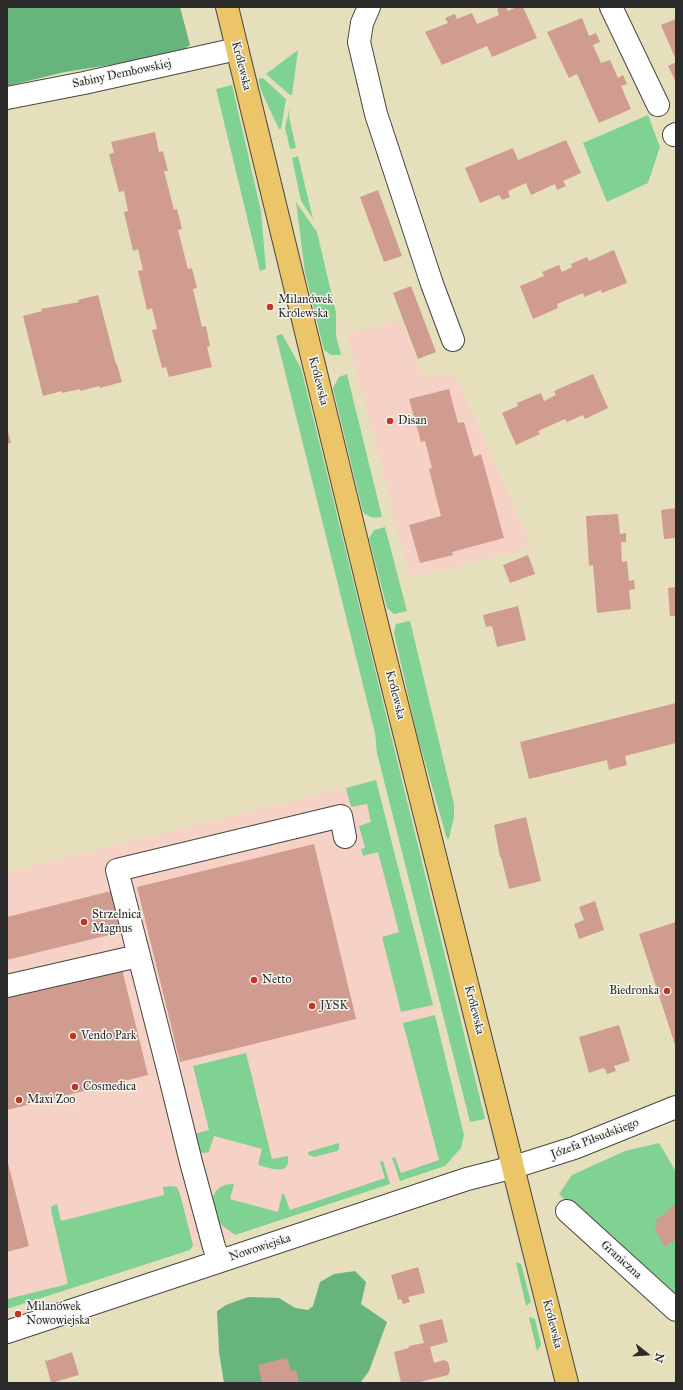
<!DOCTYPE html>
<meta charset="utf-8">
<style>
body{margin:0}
#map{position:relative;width:683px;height:1390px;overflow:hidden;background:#e6dfbb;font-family:"IM FELL Great Primer",serif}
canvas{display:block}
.frame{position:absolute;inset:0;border:8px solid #2b2b2b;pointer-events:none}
.north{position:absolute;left:627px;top:1334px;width:40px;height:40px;-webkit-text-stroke:3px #f6f6f2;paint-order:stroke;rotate:107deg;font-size:11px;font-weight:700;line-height:16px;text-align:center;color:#2b2b2b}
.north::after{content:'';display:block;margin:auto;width:14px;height:18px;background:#2b2b2b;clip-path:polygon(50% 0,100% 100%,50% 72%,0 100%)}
</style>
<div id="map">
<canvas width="683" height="1390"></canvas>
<div class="frame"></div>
<div class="north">N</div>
</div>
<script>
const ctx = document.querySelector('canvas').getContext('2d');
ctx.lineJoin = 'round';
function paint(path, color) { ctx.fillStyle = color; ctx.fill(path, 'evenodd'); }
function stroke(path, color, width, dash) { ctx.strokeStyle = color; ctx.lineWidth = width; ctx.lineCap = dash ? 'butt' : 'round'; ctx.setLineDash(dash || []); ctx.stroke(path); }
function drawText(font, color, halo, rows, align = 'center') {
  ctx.font = font + ' "IM FELL Great Primer",serif'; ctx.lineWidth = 3; ctx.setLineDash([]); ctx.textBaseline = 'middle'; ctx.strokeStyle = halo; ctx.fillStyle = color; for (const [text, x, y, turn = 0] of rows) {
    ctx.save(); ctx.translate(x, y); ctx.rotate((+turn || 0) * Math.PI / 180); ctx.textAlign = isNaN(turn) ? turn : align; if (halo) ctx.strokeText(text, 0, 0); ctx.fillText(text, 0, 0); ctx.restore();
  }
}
paint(new Path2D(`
 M401,320L423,377L455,375L532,547L411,577L393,519L389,495L346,333Z
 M376,780L464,1135L461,1148L445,1166L7,1309V872Z`), '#f6d1c5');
paint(new Path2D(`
 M298,50L292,95H290L266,74Z
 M263,78L286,99L281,129H279L262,93L258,79Z
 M232,85L261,211L266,269L260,271L216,89Z
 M290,107L289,116L296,148L290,149L285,128Z
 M648,115L660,147L648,183L607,202L583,143Z
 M298,156L313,219L301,201L292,158Z
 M296,202L317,232L336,313V336L341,355H331L324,350L305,272Z
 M282,334L301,368L485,1119L470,1122L377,753L375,733L276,336Z
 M347,374L382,517C374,518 369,518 363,512L333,388L339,377Z
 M385,527L407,611L394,614L387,608L369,538L374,530Z
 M410,621L454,804V817L449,838L447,839L417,734L394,633L396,624Z
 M376,780L433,1005L401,1012L382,937L399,932L378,852L363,856L361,849L365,848L359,826L371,822L367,804L351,807L346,788Z
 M435,1015L464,1135L461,1148L445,1166L400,1181L392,1158L395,1157L401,1173L439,1160L403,1023Z
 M246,1053L272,1159L288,1156C291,1177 270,1168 258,1165L262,1149L214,1136L209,1152L204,1153L199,1152L194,1134L209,1130L193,1066Z
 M339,1143V1149L337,1151L314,1157L309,1155L308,1152Z
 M659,1143L676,1172V1301L559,1194L572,1175L625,1151Z
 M383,1161L390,1184L235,1235C231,1231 224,1228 220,1223C207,1207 210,1183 234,1184L230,1199L278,1212L282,1194H284L290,1210L385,1178L380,1162Z
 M171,1186L177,1187L180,1194L193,1245L190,1250L7,1309V1299L68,1284L51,1210L52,1206L57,1204L61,1221L164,1195L163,1187Z
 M516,1262L521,1264L531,1302L526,1306Z
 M529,1317L535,1319L541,1345L537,1351Z`), '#80d293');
paint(new Path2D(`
 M7,7H180L190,45L182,51L141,60L65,72L7,86Z
 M355,1271L366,1282L361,1304L387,1322L369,1371L361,1382L224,1383L219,1352L217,1311L226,1305L248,1297L279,1298L295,1308L308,1310L313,1306L320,1282L334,1274Z`), '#68b47d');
paint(new Path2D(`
 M502,7H506L508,11L516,7H523L537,38L492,57L487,46L442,65L425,32L448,23L445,18L455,14L457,19L472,13L477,24L499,15L497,9Z
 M582,18L589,36L596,33L600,42L593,45L601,63L610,60L618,78L623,75L627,84L621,86L631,109L599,123L577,74L569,78L547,32Z
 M676,19V60L661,25Z
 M676,62V82L668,66Z
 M155,132L159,152L163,151L168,171H164L174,210L177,209L182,229L178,230L188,269L192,268L197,288L193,289L202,327L206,326L210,346L207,347L212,367L169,377L166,367L162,368L152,330L157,329L152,308L147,310L138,271L143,270L138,249L133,251L124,212L128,211L124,191L119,192L109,154L114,153L111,142Z
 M566,140L581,173L563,181L566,186L557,190L555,184L531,195L526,183L508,191L510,197L502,200L499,195L480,203L465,168L513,148L518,160Z
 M378,190L402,256L384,262L360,197Z
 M614,250L627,283L602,293L601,290L584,297L583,293L557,304L558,308L533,319L520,286L544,276L542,272L559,265L562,272L572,267L571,264L587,257L589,261Z
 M411,286L436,352L418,359L393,293Z
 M98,295L116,364H117L122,382L100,388L99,386L80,391V389L62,393V391L43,396L23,316L42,311L41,309L79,302L78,300Z
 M593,374L608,408L585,419L583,415L567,422L565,419L538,431L540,434L516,445L502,413L518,406L517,403L541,393L544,401L556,395L554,391Z
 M449,389L458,423L464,422L474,457L481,454L504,538L452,552L453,555L420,563L409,525L441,516L429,469L432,468L425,441L421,442L409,399Z
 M7,428L11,443L7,444Z
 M676,508V538L664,539L661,510Z
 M618,514L620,534L626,533V542H621L622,562L627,561L629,581L634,580L635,589L629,590L631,609L597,613L593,565L589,566L586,516Z
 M528,555L535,574L510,583L503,565Z
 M676,587V616H670L668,588Z
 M518,606L526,640L497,647L492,626L486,627L483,615Z
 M676,703V743L625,756L627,765L609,770L607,760L529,779L520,742Z
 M526,817L541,881L509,889L501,857H500L494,825Z
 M314,844L356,1019L180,1062L137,887Z
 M111,891L121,932L7,960V917Z
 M595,901L604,930L579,939L574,924L584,920L579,907Z
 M676,922V1048L639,934Z
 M122,969L148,1075L7,1110V997Z
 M619,1025L630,1061L614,1066L616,1071L607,1074L605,1069L603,1068L589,1073L579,1037Z
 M7,1159L29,1246L7,1252Z
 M676,1204V1240L665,1247L654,1228L658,1225L655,1220L669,1211L668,1209Z
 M418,1267L425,1293L408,1297L410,1302L403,1304L401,1299L398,1300L391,1275Z
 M442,1319L448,1342L430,1347L434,1363L444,1360L448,1362L450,1370L448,1375L416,1383H401L394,1352L409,1348V1346L424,1343L419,1325Z
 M72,1352L79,1375L51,1383L45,1360H46L47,1361Z
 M287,1358L291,1371L296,1370L299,1383H262L258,1365Z`), '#d09c8f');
const minor = new Path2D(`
 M369,7L362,23L359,42L376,114L432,284L453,340
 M611,7L658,105
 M7,98L84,83L237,49
 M674,135L676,134
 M7,986L138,956
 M567,1211L676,1310
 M219,1261L214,1247L191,1162L168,1069L117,870L341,816L345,837
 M7,1332L467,1179L514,1167L574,1148L676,1107`);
const major = new Path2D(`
 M227,7L377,624L567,1383`);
stroke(minor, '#474641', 24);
stroke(major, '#474641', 24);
stroke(minor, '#fff', 22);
stroke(major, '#ecc569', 22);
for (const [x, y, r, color] of [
 [270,307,4,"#c8321e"],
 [390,421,4,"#c8321e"],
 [84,922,4,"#c8321e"],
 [254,980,4,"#c8321e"],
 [667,991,4,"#c8321e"],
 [312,1006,4,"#c8321e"],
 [73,1036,4,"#c8321e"],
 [75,1087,4,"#c8321e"],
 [19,1100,4,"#c8321e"],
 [18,1314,4,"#c8321e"]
]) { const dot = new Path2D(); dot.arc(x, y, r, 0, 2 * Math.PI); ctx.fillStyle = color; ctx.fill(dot); stroke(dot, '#f6f6f2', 1.5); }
drawText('12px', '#2b2b2b', '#f6f6f2', [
 ["Królewska",241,66,76],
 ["Sabiny Dembowskiej",122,74,-12],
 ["Królewska",318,381,76],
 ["Królewska",395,695,76],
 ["Królewska",474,1010,76],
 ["Józefa Piłsudskiego",595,1139,-21],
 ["Nowowiejska",260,1248,-18],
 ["Graniczna",621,1260,42],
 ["Królewska",552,1324,76]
]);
drawText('12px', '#2b2b2b', '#f6f6f2', [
 ["Milanówek",278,300],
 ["Królewska",278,314],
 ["Disan",398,421],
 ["Strzelnica",92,915],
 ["Magnus",92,929],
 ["Netto",262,980],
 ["Biedronka",659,991,"right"],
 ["JYSK",320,1006],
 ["Vendo Park",81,1036],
 ["Cosmedica",83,1087],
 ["Maxi Zoo",27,1100],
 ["Milanówek",26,1307],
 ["Nowowiejska",26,1321]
], 'left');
</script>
